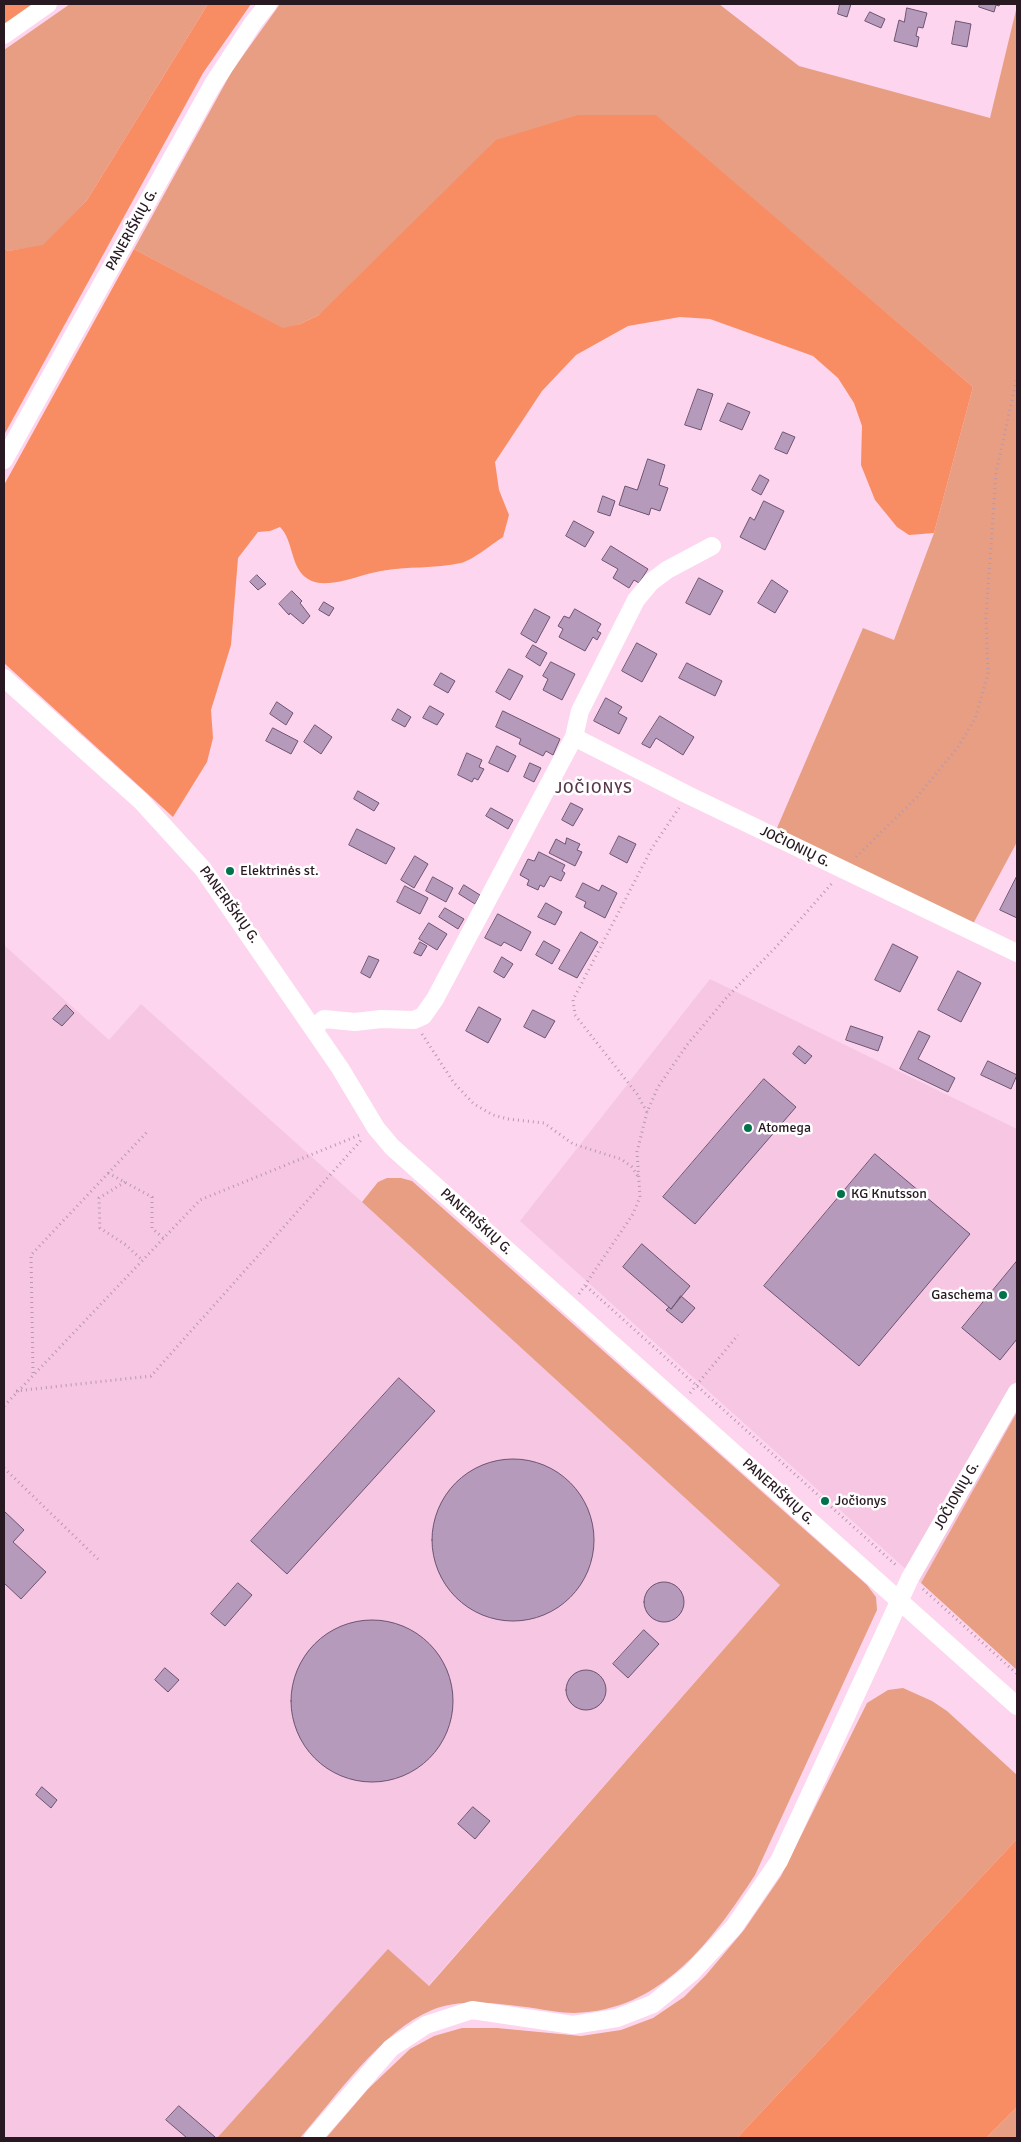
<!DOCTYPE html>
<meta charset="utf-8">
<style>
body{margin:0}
#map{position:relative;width:1021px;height:2142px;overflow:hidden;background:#fed5ee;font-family:Signika,sans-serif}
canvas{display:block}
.frame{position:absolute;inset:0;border:5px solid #271821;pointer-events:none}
</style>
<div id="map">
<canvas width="1021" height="2142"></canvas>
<div class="frame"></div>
</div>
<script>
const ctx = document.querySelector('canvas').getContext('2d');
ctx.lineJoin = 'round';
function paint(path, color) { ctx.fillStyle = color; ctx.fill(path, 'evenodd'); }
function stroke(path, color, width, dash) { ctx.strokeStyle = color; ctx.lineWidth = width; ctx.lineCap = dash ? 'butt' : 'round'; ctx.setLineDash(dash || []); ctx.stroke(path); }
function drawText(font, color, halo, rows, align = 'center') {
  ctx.font = font + ' Signika,sans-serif'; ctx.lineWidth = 5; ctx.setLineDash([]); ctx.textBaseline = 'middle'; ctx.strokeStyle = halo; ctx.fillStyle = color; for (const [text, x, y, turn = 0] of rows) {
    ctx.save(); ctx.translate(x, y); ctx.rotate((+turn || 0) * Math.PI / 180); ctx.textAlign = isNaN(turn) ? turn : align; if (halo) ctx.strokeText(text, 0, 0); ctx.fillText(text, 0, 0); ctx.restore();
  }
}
paint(new Path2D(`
 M4,945L109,1040L141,1004L362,1202L780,1585L428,1986L388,1950L217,2138H4Z
 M710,979L1017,1129V1412L921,1583L520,1221Z`), '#f6c6e3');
paint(new Path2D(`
 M70,4H208L87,200L43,246L8,251L4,248V50Z
 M280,4H719L799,66L990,118L1017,6V842L973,924L777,828L863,628L894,640L934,533L973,387L656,116L319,315L300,324L284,329L134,249L232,71Z
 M387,1178H401L412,1181L867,1585L876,1597L877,1610L755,1875C712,1941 661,2011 574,2013C561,2013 546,2010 533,2008C500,2004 463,1997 432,2010C381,2031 336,2097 300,2138H217L388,1949L429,1986L780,1585L362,1202L378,1182Z
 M1017,1412V1670L921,1583Z
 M903,1688L932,1701L947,1711L1017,1775V1839L737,2138H326L368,2089L410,2049L434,2036L462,2028H497L581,2036L621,2030L653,2018L684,1997L706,1975L744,1930L781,1876L867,1703L888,1690Z
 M1017,2107V2138H986Z`), '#e79e83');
paint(new Path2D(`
 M4,4H34L4,25Z
 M208,4H251L203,73L4,435V248L8,251L43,245L87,200Z
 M578,115H656L973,387L934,533L909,535L897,527L875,500L861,465L862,426L854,403L838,378L813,356L710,319L680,317L628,326L576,355L542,391L495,462L499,490L509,515L503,537C492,544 473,560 461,563C435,569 407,566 381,571C361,574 326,591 308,579C290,568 294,541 280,527L270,531L258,532L238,558L231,645L211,710L213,738L207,762L173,817L4,663V485L134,249L283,328L300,324L319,315L496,140Z
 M1017,1839V2107L986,2138H737Z`), '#f88d64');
const building = new Path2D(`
 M840,4H851L847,17L838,14Z
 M980,4H1000L999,6L996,5L994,12L979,7Z
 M907,8L927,13L923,28L918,27L916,36L919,37L917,47L894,41L899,20L904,22Z
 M870,12L885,19L881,28L865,21Z
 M956,21L971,24L967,47L952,44Z
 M698,389L713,394L701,430L685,425Z
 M728,403L750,412L742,430L720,421Z
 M783,432L795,437L787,454L775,449Z
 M648,459L665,465L659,485L668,488L660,511L651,508L649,515L619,505L625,486L637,490Z
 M760,475L769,480L761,495L752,490Z
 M603,496L615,501L610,516L598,512Z
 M764,501L784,511L765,550L740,537L750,517L754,520Z
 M574,521L594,532L585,547L566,536Z
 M611,546L648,569L639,583L634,580L629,588L613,578L618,569L602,560Z
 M257,575L266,584L258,590L250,582Z
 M699,578L723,591L710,615L686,603Z
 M772,580L788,591L775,613L758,603Z
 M292,591L302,601L300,603L310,616L303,624L290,613L289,615L279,604Z
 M324,602L334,608L329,616L319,610Z
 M535,609L550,617L536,643L521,634Z
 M575,609L601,624L597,631L601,633L597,640L593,637L585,651L559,637L563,629L558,626L564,616L569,618Z
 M637,643L657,654L642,682L622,671Z
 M533,645L547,653L540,666L526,657Z
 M551,662L575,674L562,700L543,690L548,679L543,676Z
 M687,663L722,681L715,696L679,678Z
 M509,669L523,676L510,700L496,692Z
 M441,673L455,681L448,693L434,685Z
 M606,698L622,707L618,713L627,718L619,734L594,721Z
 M277,702L293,713L286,725L270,714Z
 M430,706L444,714L437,725L423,718Z
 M398,709L411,717L405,727L392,720Z
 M503,711L560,739L553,755L546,751L543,756L519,744L521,739L496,727Z
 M660,716L694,737L683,755L656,738L650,748L642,744Z
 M315,725L332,737L321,754L304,742Z
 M273,728L298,741L291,754L266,741Z
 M497,746L516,756L508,772L489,763Z
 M467,753L482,760L479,767L484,769L478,780L474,778L472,782L458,775Z
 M530,763L541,768L534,782L524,777Z
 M358,791L379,803L374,811L354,799Z
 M571,803L583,809L573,826L562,820Z
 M491,808L513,820L508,829L486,816Z
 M357,829L395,848L386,864L349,845Z
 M619,836L636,844L627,863L610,854Z
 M567,838L580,844L577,850L582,852L575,866L549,853L556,839L565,844Z
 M539,852L565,865L562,871L565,873L561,881L550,876L544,887L540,885L538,890L527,885L529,880L520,875L528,859L534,861Z
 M415,856L428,864L414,888L401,880Z
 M1017,876V918L1000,910Z
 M433,877L453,888L446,902L426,891Z
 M583,883L599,891L602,885L617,893L605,918L584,907L586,902L576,897Z
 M464,885L480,895L475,904L459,894Z
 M405,886L428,898L420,914L397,902Z
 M546,903L562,912L555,925L538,917Z
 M445,908L464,919L458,929L439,917Z
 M498,914L531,932L521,951L504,942L501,946L485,938Z
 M429,923L447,934L437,950L419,939Z
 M581,932L598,942L577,978L559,969Z
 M544,941L560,950L552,964L536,955Z
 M420,942L427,946L421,956L414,953Z
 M893,944L918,957L900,992L875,980Z
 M369,956L379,960L370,978L361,973Z
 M502,957L513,964L504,978L494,972Z
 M958,971L981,983L961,1022L938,1010Z
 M66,1005L74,1013L62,1026L53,1019Z
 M479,1007L501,1019L488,1043L466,1031Z
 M533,1010L555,1021L545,1038L524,1027Z
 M851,1026L883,1037L878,1051L846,1040Z
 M919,1031L930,1036L918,1059L955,1078L948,1092L900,1069Z
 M799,1046L812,1056L805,1064L793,1054Z
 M988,1061L1017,1075L1011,1089L981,1075Z
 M764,1079L796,1107L695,1224L663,1197Z
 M875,1154L970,1234L859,1366L764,1286Z
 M642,1244L690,1286L671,1309L623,1267Z
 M1017,1261V1339L1000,1360L962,1328Z
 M681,1296L695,1308L682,1323L666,1310L669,1307L671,1309Z
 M399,1378L435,1411L287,1574L251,1541Z
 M432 1540a81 81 0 1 1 162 0a81 81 0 1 1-162 0Z
 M4,1511L24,1530L13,1542L46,1572L21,1599L4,1583Z
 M644 1602a20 20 0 1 1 40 0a20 20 0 1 1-40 0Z
 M238,1583L252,1595L225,1626L211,1614Z
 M291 1701a81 81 0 1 1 162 0a81 81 0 1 1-162 0Z
 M644,1630L659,1644L628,1678L613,1664Z
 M165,1668L179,1680L168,1692L155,1680Z
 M566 1690a20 20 0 1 1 40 0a20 20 0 1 1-40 0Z
 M42,1787L57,1800L51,1808L36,1795Z
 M473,1807L490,1821L475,1839L458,1824Z
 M179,2106L215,2137L214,2138H187L166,2120Z`);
paint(building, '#b69abb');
stroke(building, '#6d5471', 1);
stroke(new Path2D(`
 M856,857L917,797L958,747L975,719L988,674L986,618L996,473L1017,377
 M422,1034L454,1083L474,1104L493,1115L508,1119L544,1123L573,1144L621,1159L632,1167L639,1178
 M647,1112L637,1094L575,1015L573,1000L652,848L679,808
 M108,1173L152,1197V1228L163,1238
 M125,1182L99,1198L100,1228L126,1245L142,1260
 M586,1286L898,1567
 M579,1294L633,1214L640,1197L637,1152L647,1112L658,1087L687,1045L727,997L777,946L833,882
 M33,1373L31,1255L147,1132
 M16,1391L151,1376L363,1138
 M690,1393L738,1335
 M4,1406L200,1200L362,1134
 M4,1468L100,1561
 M923,1589L1017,1674`), '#b998ac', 3, [1, 4]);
stroke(new Path2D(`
 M4,35L48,4
 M4,460L213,84L253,23L268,4
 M4,678L141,801L203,869L340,1068L376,1128L392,1147L1017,1706
 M574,737L688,795L1017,953
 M313,1028L324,1019L355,1022L381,1019L414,1020L423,1016L435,999L574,737L580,711L636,600L651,582L667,570L712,546
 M313,2138L391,2048L426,2025L472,2010L573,2025L617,2018L653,2004L691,1973L734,1927L779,1861L910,1578L1017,1392`), '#fff', 18);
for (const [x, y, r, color] of [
 [230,871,5,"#00724c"],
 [748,1128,5,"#00724c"],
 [841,1194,5,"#00724c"],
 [1003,1295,5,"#00724c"],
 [825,1501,5,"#00724c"]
]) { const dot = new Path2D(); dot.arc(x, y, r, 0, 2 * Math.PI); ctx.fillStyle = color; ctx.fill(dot); stroke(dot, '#fff', 2); }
drawText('14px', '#271821', '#fff', [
 ["PANERIŠKIŲ G.",132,230,-61],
 ["JOČIONIŲ G.",795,847,26],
 ["PANERIŠKIŲ G.",229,905,54],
 ["PANERIŠKIŲ G.",476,1222,42],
 ["PANERIŠKIŲ G.",778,1492,42],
 ["JOČIONIŲ G.",957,1496,-60]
]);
drawText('14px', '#271821', '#fff', [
 ["Elektrinės st.",240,871],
 ["Atomega",758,1128],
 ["KG Knutsson",851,1194],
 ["Gaschema",993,1295,"right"],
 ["Jočionys",835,1501]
], 'left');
ctx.letterSpacing = '1px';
drawText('16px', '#57374b', '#fff', [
 ["JOČIONYS",594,789]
]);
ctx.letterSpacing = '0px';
</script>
